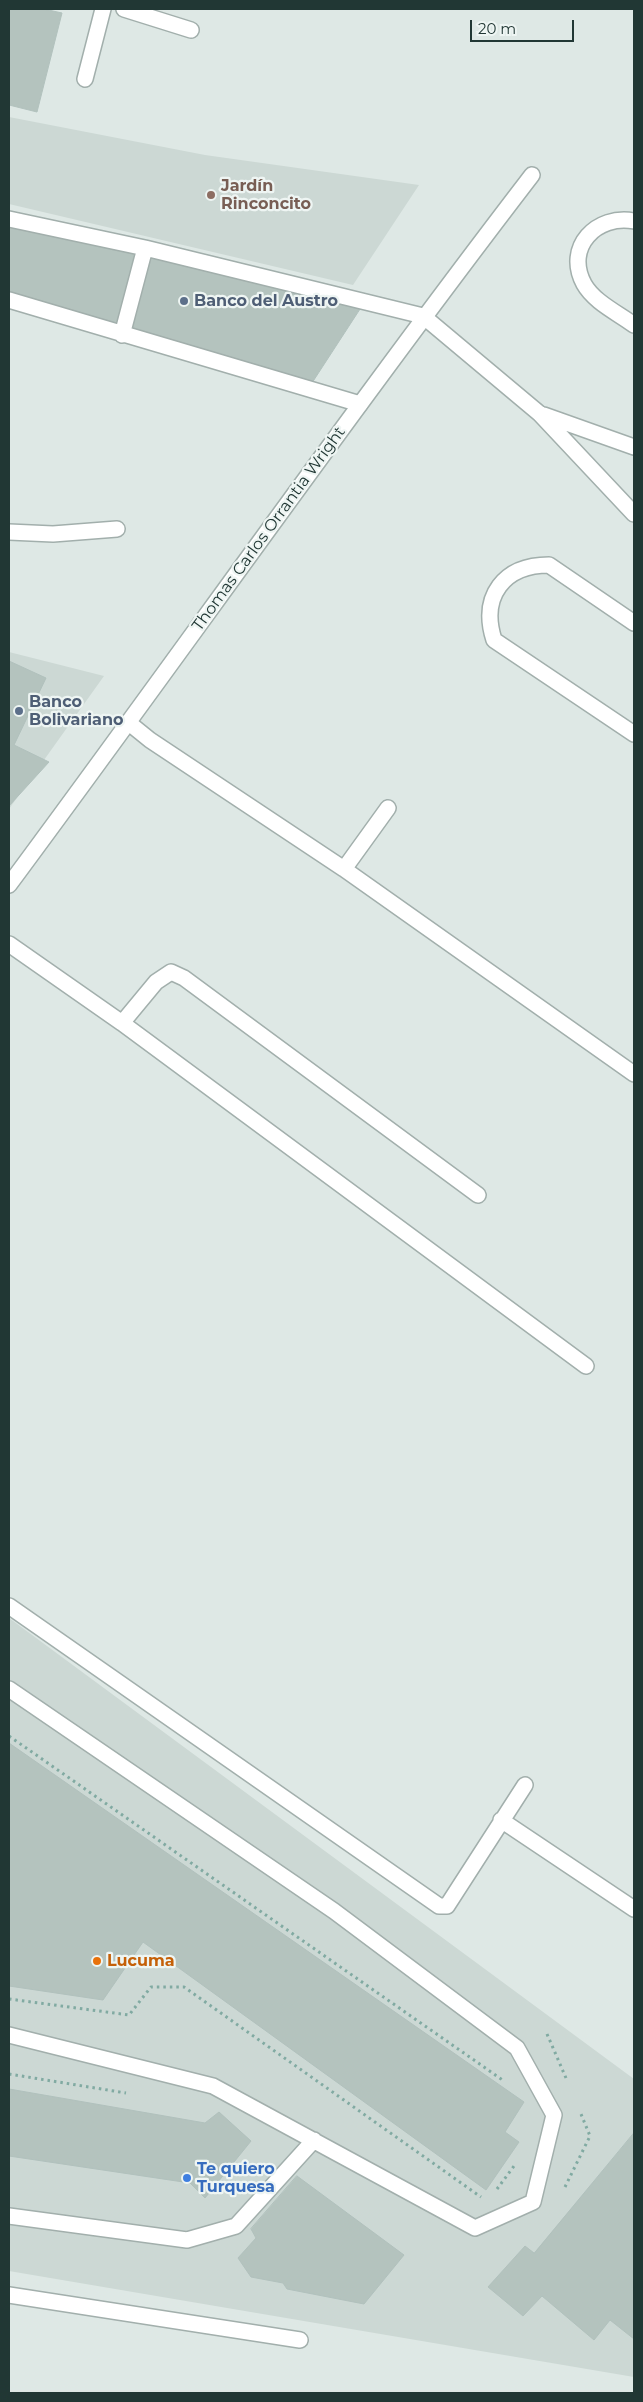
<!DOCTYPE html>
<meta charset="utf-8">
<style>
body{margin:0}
#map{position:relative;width:643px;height:2402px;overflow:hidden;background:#dee8e5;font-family:Montserrat,sans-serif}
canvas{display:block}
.frame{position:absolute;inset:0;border:10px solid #213734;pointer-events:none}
.scale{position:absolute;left:470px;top:20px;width:104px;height:22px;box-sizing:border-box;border:2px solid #213734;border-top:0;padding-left:6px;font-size:15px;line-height:18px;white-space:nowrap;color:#213734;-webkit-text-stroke:4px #eef5f3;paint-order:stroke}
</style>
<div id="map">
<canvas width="643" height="2402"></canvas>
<div class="frame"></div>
<div class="scale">20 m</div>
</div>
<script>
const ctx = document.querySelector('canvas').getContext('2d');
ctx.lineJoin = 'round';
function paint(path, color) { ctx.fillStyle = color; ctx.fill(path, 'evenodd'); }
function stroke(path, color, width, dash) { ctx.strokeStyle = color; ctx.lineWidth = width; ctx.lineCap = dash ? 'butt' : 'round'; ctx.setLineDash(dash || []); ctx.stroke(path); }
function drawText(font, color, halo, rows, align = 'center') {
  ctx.font = font + ' Montserrat,sans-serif'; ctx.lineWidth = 4.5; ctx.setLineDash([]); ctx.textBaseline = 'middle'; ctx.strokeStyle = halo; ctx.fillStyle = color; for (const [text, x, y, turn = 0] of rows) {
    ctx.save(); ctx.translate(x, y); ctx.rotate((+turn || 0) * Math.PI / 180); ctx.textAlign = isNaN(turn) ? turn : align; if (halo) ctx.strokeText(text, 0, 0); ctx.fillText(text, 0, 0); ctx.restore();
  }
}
paint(new Path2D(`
 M9,117L205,155L419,185L353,285L9,204Z
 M9,652L104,676L9,809Z
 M9,1618L634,2079V2377L9,2271Z`), '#ccd8d4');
const building = new Path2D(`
 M9,9H44L62,13L37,112L9,105Z
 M9,220L362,306L310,386L9,296Z
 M9,661L46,678L14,745L49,762L9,806Z
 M9,1743L524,2102L505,2132L519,2142L486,2190L143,1942L103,2000L9,1986Z
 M9,2089L205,2123L219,2112L251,2141L205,2198L190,2183L9,2156Z
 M634,2133V2339L610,2320L594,2340L542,2296L523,2316L488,2287L525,2246L534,2253Z
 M297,2176L404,2255L364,2304L287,2289L283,2283L251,2277L238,2258L256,2238L251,2229Z`);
paint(building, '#b4c3be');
stroke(building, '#b1c1bd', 1);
const service = new Path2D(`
 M124,9L191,30
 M85,79L103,9
 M9,219L145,248L423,316L540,414L634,514
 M634,221C597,214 564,247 584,284C594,302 618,313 634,325
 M9,300L360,404
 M122,335L145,248
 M544,415L634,447
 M9,532L53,534L117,529
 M634,623L549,565C504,565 480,596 494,640L634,734
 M129,723L150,740L344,869L634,1074
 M344,869L388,808
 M9,944L122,1023L586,1366
 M122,1023L156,982L171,972L184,978L478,1195
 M9,1689L334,1911L517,2048L554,2115L533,2202L475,2228L213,2086L9,2035
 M9,2216L187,2240L236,2226L314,2140`);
const minor = new Path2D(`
 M9,885C184,649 353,408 532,175
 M9,1606L439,1906H447L525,1785
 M501,1820L634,1909
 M9,2295L300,2340`);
stroke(service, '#a2afac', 18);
stroke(minor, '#a2afac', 18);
stroke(new Path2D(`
 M9,1736L504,2081
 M9,1999L129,2015L151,1987H184L481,2197
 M547,2034L566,2078
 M9,2074L126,2093
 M565,2187L590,2136L581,2114
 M497,2189L514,2166`), '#81aaa2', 3, [2.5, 4]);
stroke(service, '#fff', 15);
stroke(minor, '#fff', 15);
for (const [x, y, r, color] of [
 [211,195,5,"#8d6e63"],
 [184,301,5,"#5c6f8a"],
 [19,711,5,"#5c6f8a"],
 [97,1961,5,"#e8710a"],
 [187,2178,5,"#3f7fe0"]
]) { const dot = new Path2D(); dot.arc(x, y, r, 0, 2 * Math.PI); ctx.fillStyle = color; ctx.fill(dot); stroke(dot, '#eef5f3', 2); }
drawText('bold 16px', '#785e54', '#eef5f3', [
 ["Jardín",221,186],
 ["Rinconcito",221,204]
], 'left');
drawText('bold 16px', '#4e5e75', '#eef5f3', [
 ["Banco del Austro",194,301],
 ["Banco",29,702],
 ["Bolivariano",29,720]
], 'left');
drawText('16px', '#213734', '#eef5f3', [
 ["Thomas Carlos Orrantia Wright",269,529,-54]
]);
drawText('bold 16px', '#c56008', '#eef5f3', [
 ["Lucuma",107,1961]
], 'left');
drawText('bold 16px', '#366cbe', '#eef5f3', [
 ["Te quiero",197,2169],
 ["Turquesa",197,2187]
], 'left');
</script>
